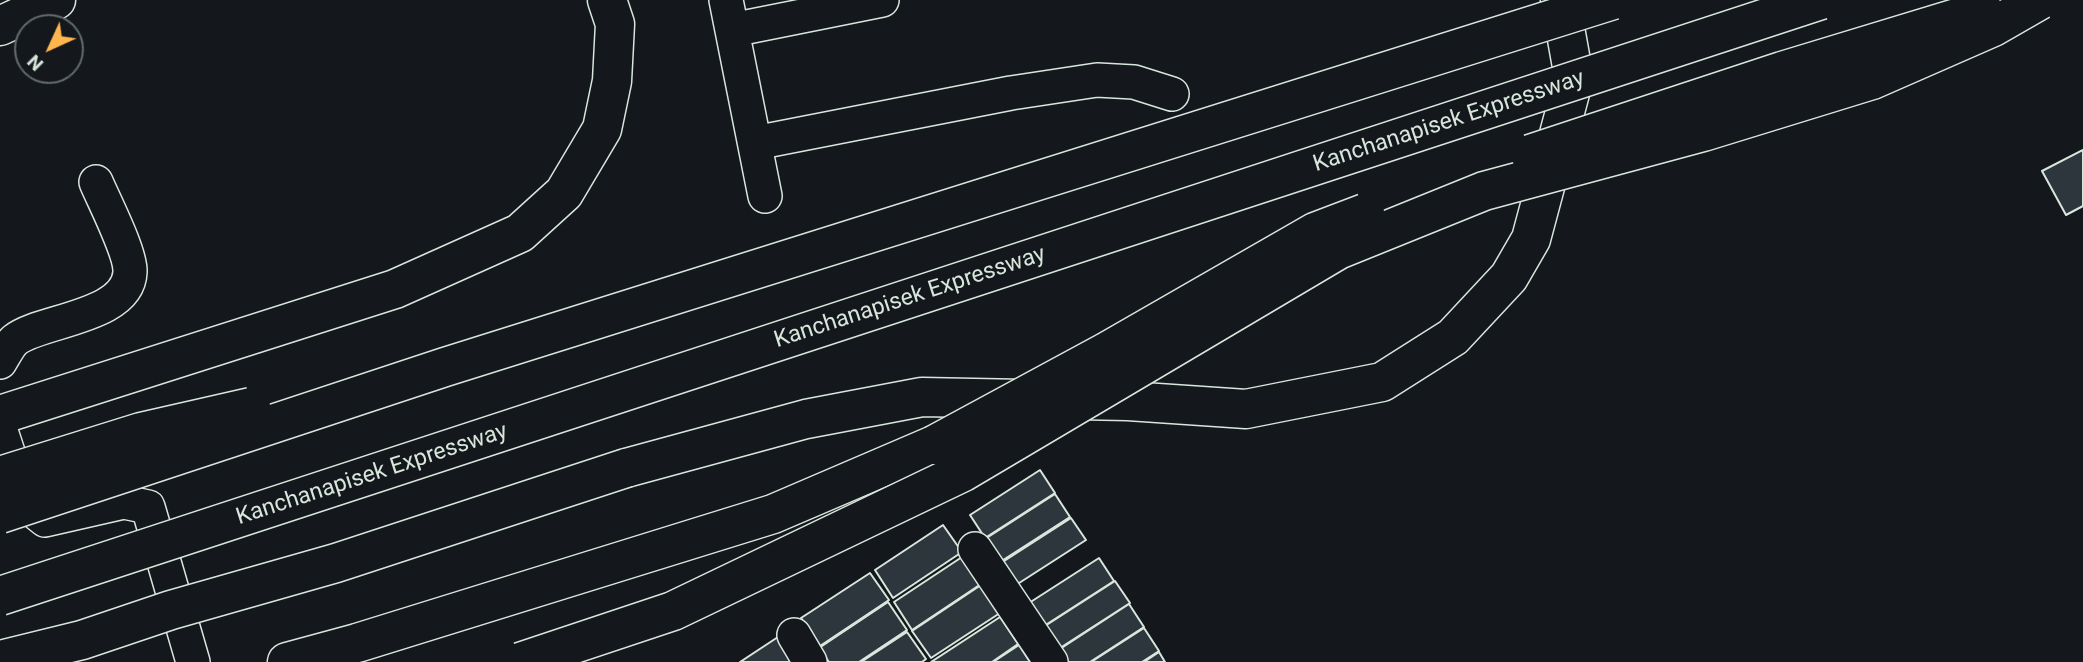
<!DOCTYPE html>
<style>
body{margin:0}
#map{position:relative;width:2083px;height:662px;overflow:hidden;background:#14181c;font-family:Roboto,sans-serif}
canvas{display:block}
.north{position:absolute;left:14px;top:14px;width:70px;height:70px;box-sizing:border-box;background:#14181c;border:2px solid #626a69;border-radius:50%;rotate:225deg;font-size:19px;font-weight:700;line-height:28px;text-align:center;color:#d8e6dc}
.north::after{content:'';display:block;margin:auto;width:24px;height:32px;background:#ffb74d;clip-path:polygon(50% 0,100% 100%,50% 72%,0 100%)}
</style>
<div id="map">
<canvas width="2083" height="662"></canvas>
<div class="north">N</div>
</div>
<script>
const ctx = document.querySelector('canvas').getContext('2d');
ctx.lineJoin = 'round';
function paint(path, color) { ctx.fillStyle = color; ctx.fill(path, 'evenodd'); }
function stroke(path, color, width, dash) { ctx.strokeStyle = color; ctx.lineWidth = width; ctx.lineCap = dash ? 'butt' : 'round'; ctx.setLineDash(dash || []); ctx.stroke(path); }
function drawText(font, color, halo, rows, align = 'center') {
  ctx.font = font + ' Roboto,sans-serif'; ctx.lineWidth = 5; ctx.setLineDash([]); ctx.textBaseline = 'middle'; ctx.strokeStyle = halo; ctx.fillStyle = color; for (const [text, x, y, turn = 0] of rows) {
    ctx.save(); ctx.translate(x, y); ctx.rotate((+turn || 0) * Math.PI / 180); ctx.textAlign = isNaN(turn) ? turn : align; if (halo) ctx.strokeText(text, 0, 0); ctx.fillText(text, 0, 0); ctx.restore();
  }
}
const building = new Path2D(`
 M2083,150V206L2066,215L2042,171Z
 M1040,470L1055,493L985,538L970,515Z
 M1055,494L1070,517L1000,562L985,539Z
 M1071,518L1086,540L1016,585L1001,563Z
 M943,525L962,552L893,598L875,570Z
 M962,557L981,584L912,630L894,602Z
 M1099,558L1114,581L1044,626L1029,603Z
 M870,573L889,600L820,646L801,618Z
 M1115,581L1130,603L1060,648L1045,626Z
 M981,585L1000,613L931,658L912,631Z
 M888,602L907,630L859,662H829L819,648Z
 M1129,604L1144,627L1090,662H1068L1060,649Z
 M1000,617L1018,644L992,662H931Z
 M1144,628L1159,651L1142,662H1091Z
 M907,632L926,659L922,662H861Z
 M778,637L793,659L788,662H740Z
 M1019,645L1030,662H993Z
 M1159,652L1165,662H1144Z`);
paint(building, '#2c363c');
stroke(building, '#d8e6dc', 2);
const minor = new Path2D(`
 M726,0L765,196
 M732,30L882,0
 M755,143L1011,93L1097,80L1134,82L1172,94
 M0,362C4,356 9,345 15,340C39,320 128,318 130,272C131,253 104,201 96,182
 M0,428L25,504L45,520L124,502L148,507L193,662
 M975,549L1051,662
 M794,635L810,662`);
const highway = new Path2D(`
 M0,26L56,0
 M0,415L395,289L520,233L564,193L602,129L612,81L615,24L607,0
 M626,468L806,419L922,397L1128,401L1246,409L1382,382L1453,337L1509,277L1531,239L1574,78L1560,0
 M287,662L357,643L773,514L934,445`);
stroke(minor, '#d8e6dc', 36);
stroke(highway, '#d8e6dc', 41);
stroke(minor, '#14181c', 33);
stroke(highway, '#14181c', 38);
const highwayBridge = new Path2D(`
 M1530,154L1782,71L1983,10
 M934,445L1106,352L1315,232L1365,213
 M0,476L141,432L251,407
 M0,514L445,367L1613,0
 M0,596L1821,0
 M0,660L82,640L171,610L336,563L626,468
 M520,662L673,611L963,472L1338,250L1484,191L1703,132L1872,80L1993,27L2040,0`);
stroke(highwayBridge, '#d8e6dc', 41, []);
stroke(highwayBridge, '#14181c', 38);
drawText('23px', '#d8e6dc', '#14181c', [
 ["Kanchanapisek Expressway",1449,122,-18],
 ["Kanchanapisek Expressway",910,298,-18],
 ["Kanchanapisek Expressway",372,475,-18]
]);
</script>
